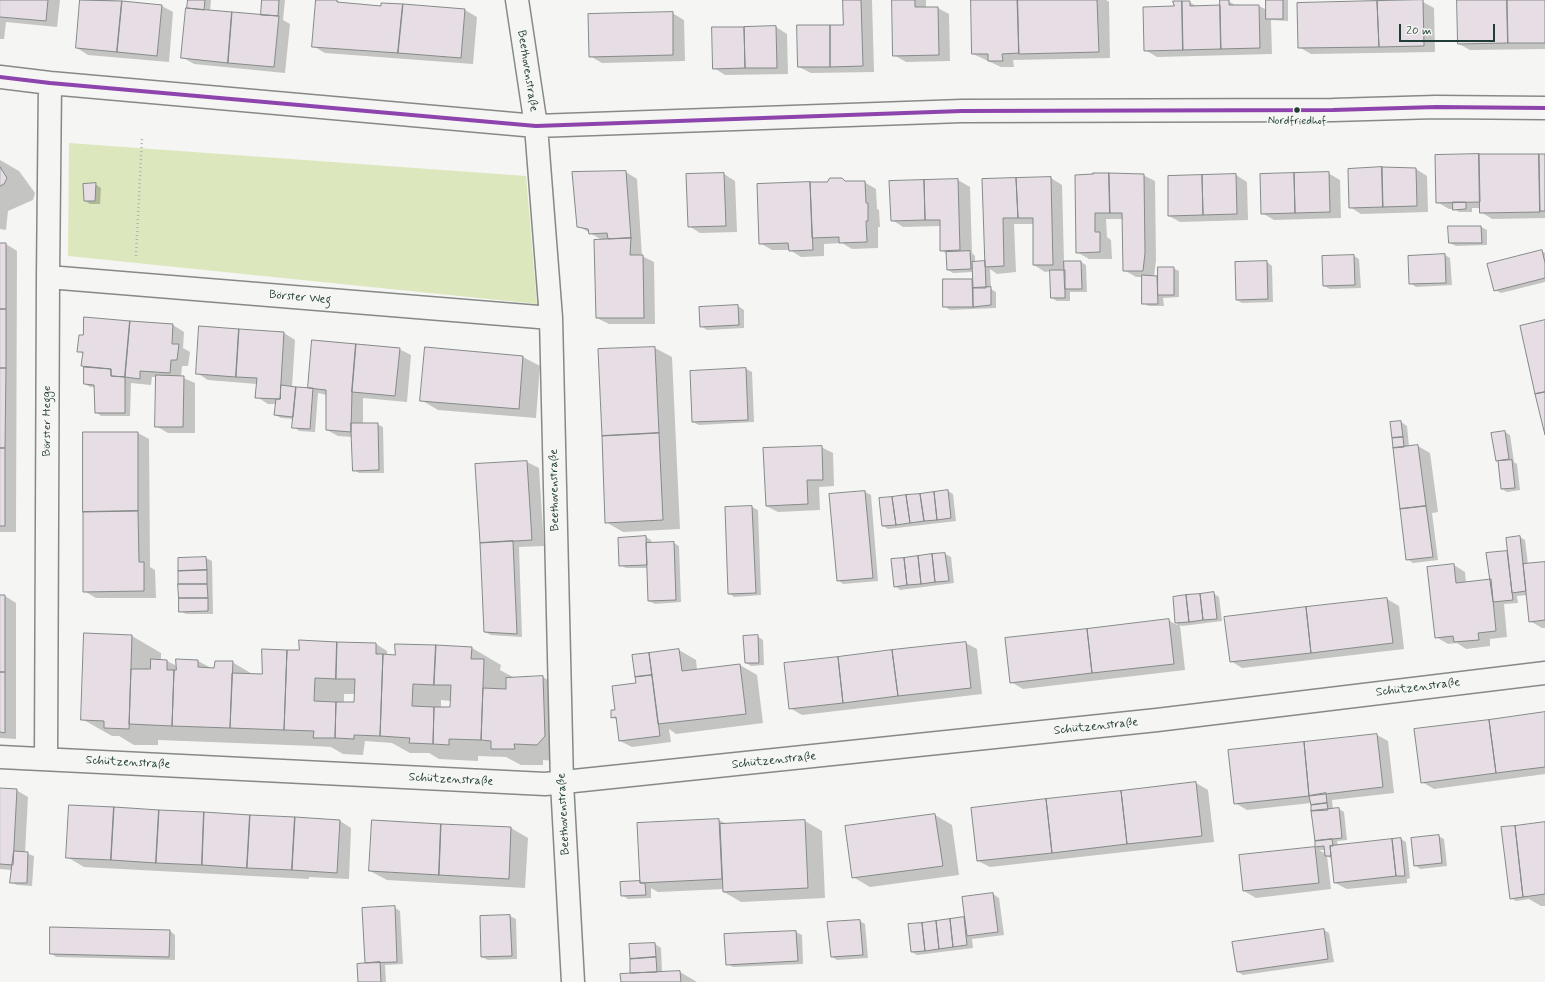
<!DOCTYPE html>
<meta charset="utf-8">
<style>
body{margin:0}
#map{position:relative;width:1545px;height:982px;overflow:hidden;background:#f5f5f3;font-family:Mynerve,sans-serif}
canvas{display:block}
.scale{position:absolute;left:1399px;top:24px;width:96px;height:18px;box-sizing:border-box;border:2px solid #1f3d34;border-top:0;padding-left:5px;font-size:12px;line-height:14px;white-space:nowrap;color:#1f3d34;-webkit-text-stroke:3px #f6f6f2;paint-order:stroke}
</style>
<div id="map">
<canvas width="1545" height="982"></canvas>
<div class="scale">20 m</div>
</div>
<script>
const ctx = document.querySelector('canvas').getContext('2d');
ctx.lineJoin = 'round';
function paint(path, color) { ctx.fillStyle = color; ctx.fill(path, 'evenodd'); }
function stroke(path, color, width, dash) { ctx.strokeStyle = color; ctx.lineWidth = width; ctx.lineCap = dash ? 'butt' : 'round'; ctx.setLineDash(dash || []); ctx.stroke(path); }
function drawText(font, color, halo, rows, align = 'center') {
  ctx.font = font + ' Mynerve,sans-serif'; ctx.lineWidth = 3; ctx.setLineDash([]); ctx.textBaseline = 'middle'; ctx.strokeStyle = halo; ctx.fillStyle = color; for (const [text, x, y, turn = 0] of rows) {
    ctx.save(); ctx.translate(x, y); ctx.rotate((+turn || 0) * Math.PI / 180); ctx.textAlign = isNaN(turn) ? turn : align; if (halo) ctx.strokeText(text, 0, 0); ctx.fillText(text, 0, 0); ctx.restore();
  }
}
paint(new Path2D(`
 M69,143L526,176L537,304L68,256Z`), '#dde7bd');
paint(new Path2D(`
 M0,0H60L57,27L6,22L4,39H0Z
 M81,0H114V1L162,6L173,12L169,62L88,55L77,48Z
 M189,0H211L210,11L262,16L263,0H285L283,20L290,24L285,73L194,64L182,57Z
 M317,0H336L342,4L382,7V4L465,10L477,17L473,64L325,53L313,46Z
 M844,0H872L874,72L811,73L799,67L844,26Z
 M893,0H926V8H938L949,14L950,61L906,62L894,55Z
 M972,0H1106L1109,2L1110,58L1013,60L1014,67H1001L973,54Z
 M1267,0H1288V21L1271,20L1272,54L1157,57L1145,50L1175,7L1189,2L1198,7L1221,6L1228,1L1237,6H1259L1267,10Z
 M1458,0H1545V49L1470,50L1459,44Z
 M1423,2L1434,8L1435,52L1311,54L1299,47Z
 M672,13L684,20L685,61L602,63L590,56Z
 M776,27L787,34L788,74L725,75L714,68Z
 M1545,155V218L1492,219L1481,212V208H1472V212H1459L1454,209H1449L1437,202L1436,156Z
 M0,160L19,171L35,193L33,200L8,211L6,230L0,229Z
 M1416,169L1427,176L1428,212L1361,214L1350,207Z
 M626,172L637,179L642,256L654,262L655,324H609L597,318L602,240L578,226Z
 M1328,173L1340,180L1341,218L1274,220L1262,213Z
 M724,174L735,181L737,232L700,233L689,226Z
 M1143,175L1155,181L1156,260L1154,277H1158L1173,268L1179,271V297L1163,298L1164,306H1149L1143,303V277H1136L1124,270V219H1106L1107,237L1111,240L1112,259H1089L1077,252L1076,176Z
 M1236,175L1247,182L1248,220L1180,222L1169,216Z
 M1051,178L1062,185L1064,262H1081L1086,265L1087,292H1070V301H1057L1052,298L1051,271L1045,272L1034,265V224H1014L1016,272L997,274L990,269L991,289L996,292V308L950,310L944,306V280H973V272L953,273L948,270L947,254L941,250V226L903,227L892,220L890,182L958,180L970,187L972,253L975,256V262H986L983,180Z
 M842,179L848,182H864L876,189L877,209L879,210L880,227H878V248L852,249L842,243L824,244V256L801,257L790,250H772L760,243L827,183Z
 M95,184L101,188L100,204H90L84,200Z
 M1449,227H1481L1487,230V245L1456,246L1450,243Z
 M0,244H6L17,251L16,532H0Z
 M1542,251L1545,253V282L1501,293L1495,290Z
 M1445,255L1450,258L1452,285L1416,287L1410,283Z
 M1354,256L1359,259L1361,288L1330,289L1324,286Z
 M1267,262L1272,266L1273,302L1242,303L1237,300Z
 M738,306L744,310V328L707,330L701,326V308Z
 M173,325L184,332L183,348L190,352L188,366H182L181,377L195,383V433H168L156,426L157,377H152L151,385L131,383L130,416H101L96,412L95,387H90L85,384V367L83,366L84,354L78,351Z
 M284,333L295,340L292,387L308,389L399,349L411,355L407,402L363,398V424H377L383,427L384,473H359L354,470L352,437L338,436L327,430V395L318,393L315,432L299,431L294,427V419L281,418L275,415L276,404H268L257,397V384L208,380L197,373Z
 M655,348L672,357L680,529L623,532L606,522L599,350Z
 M523,357L540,366L536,418L438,410L421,400Z
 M746,369L752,372L754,422L699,425L693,422L691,372Z
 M1401,422L1407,426L1409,447L1418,446L1430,453L1438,512L1432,513L1438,560L1413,563L1407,559Z
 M1505,432L1510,435L1514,462L1517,464L1520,490L1507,492L1502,489L1499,461L1497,460Z
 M138,433L149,439L150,567L155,570L156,598H96L84,591Z
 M821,447L833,453L834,486L819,487L820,510L778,512L766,506Z
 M527,462L539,468L544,546L519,547L522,637L491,635L485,632L476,465Z
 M948,491L953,494L956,521L888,529L883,526Z
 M865,492L871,495L878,581L843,584L838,580L830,495Z
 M752,507L758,510L761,595L734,597L729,593Z
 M646,537L651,540L652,544L674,543L679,546L681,602L655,604L649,601L648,568H626L620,565Z
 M1520,537L1525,540L1528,565L1545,563V628H1542L1530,621L1527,595L1517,596L1518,603L1504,604L1507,637L1490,639V646L1466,649L1457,643L1448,644L1436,637L1454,565L1465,572L1466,583L1491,580L1488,554L1509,552Z
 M945,554L951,557L954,583L900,590L895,586L892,560Z
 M206,558L212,561L213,614H186L180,611L179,559Z
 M1213,593L1219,597L1222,621L1182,626L1180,625L1185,670L1023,689L1011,682L1168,620L1177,625L1174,598Z
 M0,596H5L16,603V739L0,738Z
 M1387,599L1399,606L1404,649L1242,668L1231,661L1225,618Z
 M85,634L132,636L161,653V660L167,661L177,666V660L198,661L211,668L215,669L232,662L254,675H263L299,651L376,644L387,651V656H396L472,648L501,665L500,670L513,677V679L543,677L572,694L573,753L567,762L543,760V765H521L506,757L478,756V761L439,759L429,753H410L392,743L365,741L363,755L343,754L331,747L314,746L158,740V745H134L119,736H112L82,719ZM344,694H355V703H344ZM441,700L451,701V708H441Z
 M757,636L763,640L764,665L751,666L746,663Z
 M966,643L977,649L982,694L802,715L790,708Z
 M679,650L696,660L697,670L740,665L757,675L763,723L676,734L669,729L671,742L632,747L620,741L617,720L612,717L616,711L637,684Z
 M1545,713V774L1434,789L1422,782Z
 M1377,735L1388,741L1394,793L1332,800L1333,810L1339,809L1344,812L1347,840L1337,841L1338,846L1401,839L1406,842L1410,878L1407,879V883L1347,889L1335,883L1332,859L1327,856L1331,889L1256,898L1244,891L1240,856L1316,848L1311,803L1247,810L1235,803ZM1319,850H1326V854Z
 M1196,783L1208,790L1214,842L990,867L978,861Z
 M0,789L16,790L28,797L25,853L34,856L32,886L17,885L11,882L12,870L0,869Z
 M935,815L952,825L959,875L870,887L853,877Z
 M719,820L727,824L805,821L822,831L825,898L741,902L724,892V889L658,892L651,888V898L628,899L622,895L621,883H641L638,824Z
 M340,821L351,828L349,879L309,877V879L84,867L67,857Z
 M1545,823V906H1541L1529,899L1516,901L1511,898Z
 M511,828L528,838L525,888L387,880L370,871Z
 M1438,836L1444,839L1447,866L1420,869L1415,865Z
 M993,894L999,898L1004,935L972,939L973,948L917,955L912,952L909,925L965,918L963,898Z
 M394,907L400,911L403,964L385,965L386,982H359L366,964L364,909Z
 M510,916L516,919L517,959L488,960L482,957L481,917Z
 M860,921L865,924L868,958L837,960L832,957Z
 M1324,930L1329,933L1334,962L1243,975L1238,972Z
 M170,931L175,935V960L56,957L51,953Z
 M796,932L802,935L803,964L733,967L727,964L725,935Z
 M655,944L661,948L662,973L680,972L697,982H622L632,974L630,945Z`), '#0003');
const building = new Path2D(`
 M0,0H48L46,21L0,17Z
 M80,0L122,1L117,52L76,48Z
 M188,0H205L204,10L187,8Z
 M262,0H279L278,16L261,15Z
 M316,0H337V2L381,6V3L403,4L398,53L312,47Z
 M843,0H861L863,66L830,67V25H843Z
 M892,0H915V7H938L939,55L893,56Z
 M971,0H1017L1019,53L1002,54L1003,61H988V54H972Z
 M1018,0H1097L1099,52L1019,54Z
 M1220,0H1229V5H1259L1260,48L1221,49Z
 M1266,0H1283V19H1266Z
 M1423,0L1424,46L1379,47L1377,1Z
 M1457,0H1507L1508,43L1458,44Z
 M1507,0H1545V43H1508Z
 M122,1L162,5L157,56L117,52Z
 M1173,1H1182L1183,50L1144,51L1143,7L1174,6Z
 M1182,1H1190V6L1220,5L1221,49L1183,50Z
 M1377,1L1379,47L1298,48L1297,3Z
 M403,4L465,9L461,58L398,53Z
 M186,8L232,12L228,63L181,58Z
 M232,12L279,16L274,67L228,63Z
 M673,12V55L589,57L588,14Z
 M797,25H830V67H798Z
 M776,26L777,68H745L744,27Z
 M712,27H744L745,68L713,69Z
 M1479,154L1480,202L1436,203L1435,155Z
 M1479,154H1539L1540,212L1480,213Z
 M1539,154H1545V211H1540Z
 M0,167L7,178L4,184L0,186Z
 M1382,167L1383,207L1349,208L1348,169Z
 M1382,167L1416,168L1417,206L1383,207Z
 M626,171L631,238L608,239L607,233L589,234L588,229L577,227L572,172Z
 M1329,172L1330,212L1295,213L1294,173Z
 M724,173L726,226L688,227L686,174Z
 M1093,173H1109L1110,213H1095V232H1100V252L1076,253L1075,175L1093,174Z
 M1109,173L1144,174L1145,253L1143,271H1123L1122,213H1110Z
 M1294,173L1295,213L1261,214L1260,174Z
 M1236,174L1237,214L1203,215L1202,175Z
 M1202,175L1203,215L1168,216V176Z
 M1051,177L1053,265H1033V218H1018L1016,178Z
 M830,178H842L845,181H865L866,203H868V221H866L867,242L839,243V237L812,238L810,182H827Z
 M1016,178L1018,218H1003L1004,266L985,267L982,179Z
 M958,179L960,250L940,251V220H925L924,180Z
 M924,180L925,220L891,221L889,181Z
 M810,182L813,250L789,251L788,243L759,244L757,184Z
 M96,183L95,201H84L83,184Z
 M1453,202H1466V209L1453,210Z
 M1448,226H1481L1482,243H1449Z
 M631,238L630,255H643L644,318H596L594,240Z
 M0,243H6V309H0Z
 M1542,250L1545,263V278L1494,291L1487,264Z
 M970,251L971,269L947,270L946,252Z
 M1445,254L1446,283L1409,284L1408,256Z
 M1354,255L1355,285L1323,286L1322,256Z
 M985,261L986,288H973L972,262Z
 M1064,261H1081L1082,289H1065Z
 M1267,261L1268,299L1236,300L1235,262Z
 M1158,267H1174V295H1158Z
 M1050,270H1065V298H1051Z
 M1142,275L1157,276L1158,304H1142Z
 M943,279H972L973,307H943Z
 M991,287V305L973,307V288Z
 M738,305L739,325L700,327L699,307Z
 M0,309H6V368H0Z
 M84,317L130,321L125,377L111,376V369L81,366L83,352H77L79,335H83Z
 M1545,320V392L1535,394L1520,326Z
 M130,321L173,324L172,344H179L177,360H171L170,373L140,371V379L125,377Z
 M199,326L239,329L236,377L196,374Z
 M239,329L284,332L280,399L255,398L257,378L236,377Z
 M312,340L356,344L352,392L351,432L326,430V390L308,388Z
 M356,344L400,348L395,396L352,392Z
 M425,347L523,356L519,409L420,401Z
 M655,347L659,433L602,436L598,349Z
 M84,367L111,369V376L125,377V413H95L94,385L84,384Z
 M0,368H6L5,448H0Z
 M746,368L748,420L692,422L690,371Z
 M156,375L184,376L183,427H155Z
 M281,385L296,387L293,417L274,415L276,399H280Z
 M296,387L313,388L310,429L292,428Z
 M1545,392V435L1535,394Z
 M1401,421L1403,437L1392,438L1390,422Z
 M351,423H378L379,470L353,471Z
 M1505,431L1509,459L1496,461L1491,433Z
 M83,432H138V511L83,512Z
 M659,433L663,520L605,523L602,436Z
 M1403,437L1404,447L1393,448L1392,438Z
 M1418,445L1426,506L1400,509L1393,448Z
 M822,446L823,480H807L808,504L766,506L763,448Z
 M0,448H5V526H0Z
 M1512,460L1515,488L1501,489L1498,461Z
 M527,461L532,540L480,543L475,464Z
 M948,490L951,518L937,520L934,492Z
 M865,491L873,578L837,581L829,494Z
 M934,492L937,520L924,521L920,494Z
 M920,494L924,521L910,523L906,495Z
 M906,495L910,523L896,525L892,497Z
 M892,497L896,525L882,526L879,498Z
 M752,506L756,593L728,594L725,507Z
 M1426,506L1433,557L1406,560L1400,509Z
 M138,511L139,562H144V591L83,592V512Z
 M646,536L647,565L619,566L618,538Z
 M1520,536L1526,591L1512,593L1506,538Z
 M513,541L517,634L484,632L480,543Z
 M674,542L676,600L648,601L646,543Z
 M1507,551L1513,600L1493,602L1486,553Z
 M945,553L949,581L935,582L932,554Z
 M932,554L935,582L921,584L918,556Z
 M918,556L921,584L907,585L904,558Z
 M206,557L207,570L178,571V558Z
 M904,558L907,585L894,587L891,559Z
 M1545,562V620L1529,622L1523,564Z
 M1454,564L1456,583L1491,579L1496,631L1478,633L1479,640L1454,642L1453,636L1435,638L1427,567Z
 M207,570V584H178V571Z
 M178,584H207L208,598H179Z
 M1214,592L1217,619L1203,620L1200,594Z
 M1200,594L1203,620L1189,622L1186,595Z
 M0,595H5V672H0Z
 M1186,595L1189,622L1175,623L1173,597Z
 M179,598H208V611L179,612Z
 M1387,598L1393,643L1311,653L1306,607Z
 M1306,607L1311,653L1230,662L1224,617Z
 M1169,619L1174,664L1092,673L1087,629Z
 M1087,629L1092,673L1010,683L1005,638Z
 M84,633L132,635L129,729L104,728V721L81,720Z
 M758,635L759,663H745L743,636Z
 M299,640L337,642L336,679L315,678L314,701L336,702L335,738H313L314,731L284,730L287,650H299Z
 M337,642L376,643V654H383L380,736L354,735V739L335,738L336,702H354L355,679H336Z
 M966,642L971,688L898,696L892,650Z
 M395,644L436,645L434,685L413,684L412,706L434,707L433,744L409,743L410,738L380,736L383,654L395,655Z
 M436,645L472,647L471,659H484L481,740L449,739V745L433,744L434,707H450L451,685H434Z
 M262,649L287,650L284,730L230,728L232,673L262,674Z
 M679,649L682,671L740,664L746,714L658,724L649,653Z
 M892,650L898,696L843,703L838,657Z
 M649,653L652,675L635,677L632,655Z
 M838,657L843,703L789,709L784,663Z
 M151,659L167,660V670H174L172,726L129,724L131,669H150Z
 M176,659L198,660V667L214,668L215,661H233L230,728L172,726L174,670H176Z
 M0,672H5V733L0,732Z
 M652,675L660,736L619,741L616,717L611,718V710H615L612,686L636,683L635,677Z
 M543,676L545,736L537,745L514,744L515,749H491V741L481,740L483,688L506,689V678Z
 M1545,712V767L1496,773L1489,720Z
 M1489,720L1496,773L1421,783L1414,729Z
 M1377,734L1383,787L1309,796L1304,742Z
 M1304,742L1309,796L1234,804L1228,750Z
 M1196,782L1202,836L1127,844L1121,791Z
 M0,788L17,789L13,865L0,864Z
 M1121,791L1127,844L1052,853L1046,799Z
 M1326,793L1327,803L1311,805L1309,796Z
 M1046,799L1052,853L977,861L971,808Z
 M1327,803L1328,810L1311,811V805Z
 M69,805L114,807L111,860L66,858Z
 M114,807L159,810L156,863L111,860Z
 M1339,808L1342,838L1315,841L1311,811Z
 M159,810L204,812L202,865L156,863Z
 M204,812L250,815L247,868L202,865Z
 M935,814L943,866L852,878L845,826Z
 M250,815L295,817L292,870L247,868Z
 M295,817L340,820L337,873L292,870Z
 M719,819L722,879L640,883L637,823Z
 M372,820L441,824L439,875L369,871Z
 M805,820L808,888L723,892L720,824Z
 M1545,822V894L1523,897L1515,826Z
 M441,824L511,827L509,879L439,875Z
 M1515,826L1523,897L1510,899L1501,827Z
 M1439,835L1442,863L1414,866L1411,838Z
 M1401,838L1405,876H1396L1392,839Z
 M1332,839L1333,846H1330L1331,856H1325L1324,846L1315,847V841Z
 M1392,839L1396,876L1334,883L1330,846Z
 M1315,847L1319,883L1243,891L1239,855Z
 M14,851L28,852L27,883H10Z
 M640,881V883H645L646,895L621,896L620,882Z
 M993,893L998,932L967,936L962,897Z
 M395,906L397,962L365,963L362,908Z
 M510,915L512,956L481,957L480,916Z
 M964,917L967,945L953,947L950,919Z
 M950,919L953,947L939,949L936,921Z
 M860,920L863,955L831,957L827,922Z
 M936,921L939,949L925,951L922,923Z
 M922,923L925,951L911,952L908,924Z
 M50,927L170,930L169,957L50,954Z
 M1324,929L1328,959L1237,972L1232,942Z
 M796,931L798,961L726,965L724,934Z
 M655,943L656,957L630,959L629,944Z
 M656,957L657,972L630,973V959Z
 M380,962L381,982H358L357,964Z
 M680,971L681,982H621L620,974Z`);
paint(building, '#e6dee4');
stroke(building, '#858a88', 1);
const minor = new Path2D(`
 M517,0L536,126L551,318L562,783L573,982
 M0,77L50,83L536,126L962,111L1333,110L1436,107L1545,108
 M48,277L551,318
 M0,757L545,784L1157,720L1545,673
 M46,759L48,277L50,83`);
stroke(minor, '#858a88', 25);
stroke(new Path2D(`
 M136,256L142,138`), '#b0b4b2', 2.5, [1, 3]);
stroke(minor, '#f5f5f3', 22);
stroke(new Path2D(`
 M0,77L50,83L536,126L962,111L1333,110L1436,107L1545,108`), '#8e44ad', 4);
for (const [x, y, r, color] of [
 [1297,110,3.5,"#1f3d34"]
]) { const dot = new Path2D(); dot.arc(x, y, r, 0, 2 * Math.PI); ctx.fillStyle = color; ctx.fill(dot); stroke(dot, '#f6f6f2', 1.5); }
drawText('11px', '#1f3d34', '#f6f6f2', [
 ["Nordfriedhof",1297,122]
]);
drawText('12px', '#1f3d34', '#f6f6f2', [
 ["Beethovenstraße",527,71,81],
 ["Börster Weg",300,298,5],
 ["Börster Hegge",47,421,-90],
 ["Beethovenstraße",555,490,-91],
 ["Schützenstraße",1418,688,-7],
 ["Schützenstraße",1096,727,-6],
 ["Schützenstraße",774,761,-6],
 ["Schützenstraße",128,763,3],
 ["Schützenstraße",451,780,3],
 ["Beethovenstraße",564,814,-93]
]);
</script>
